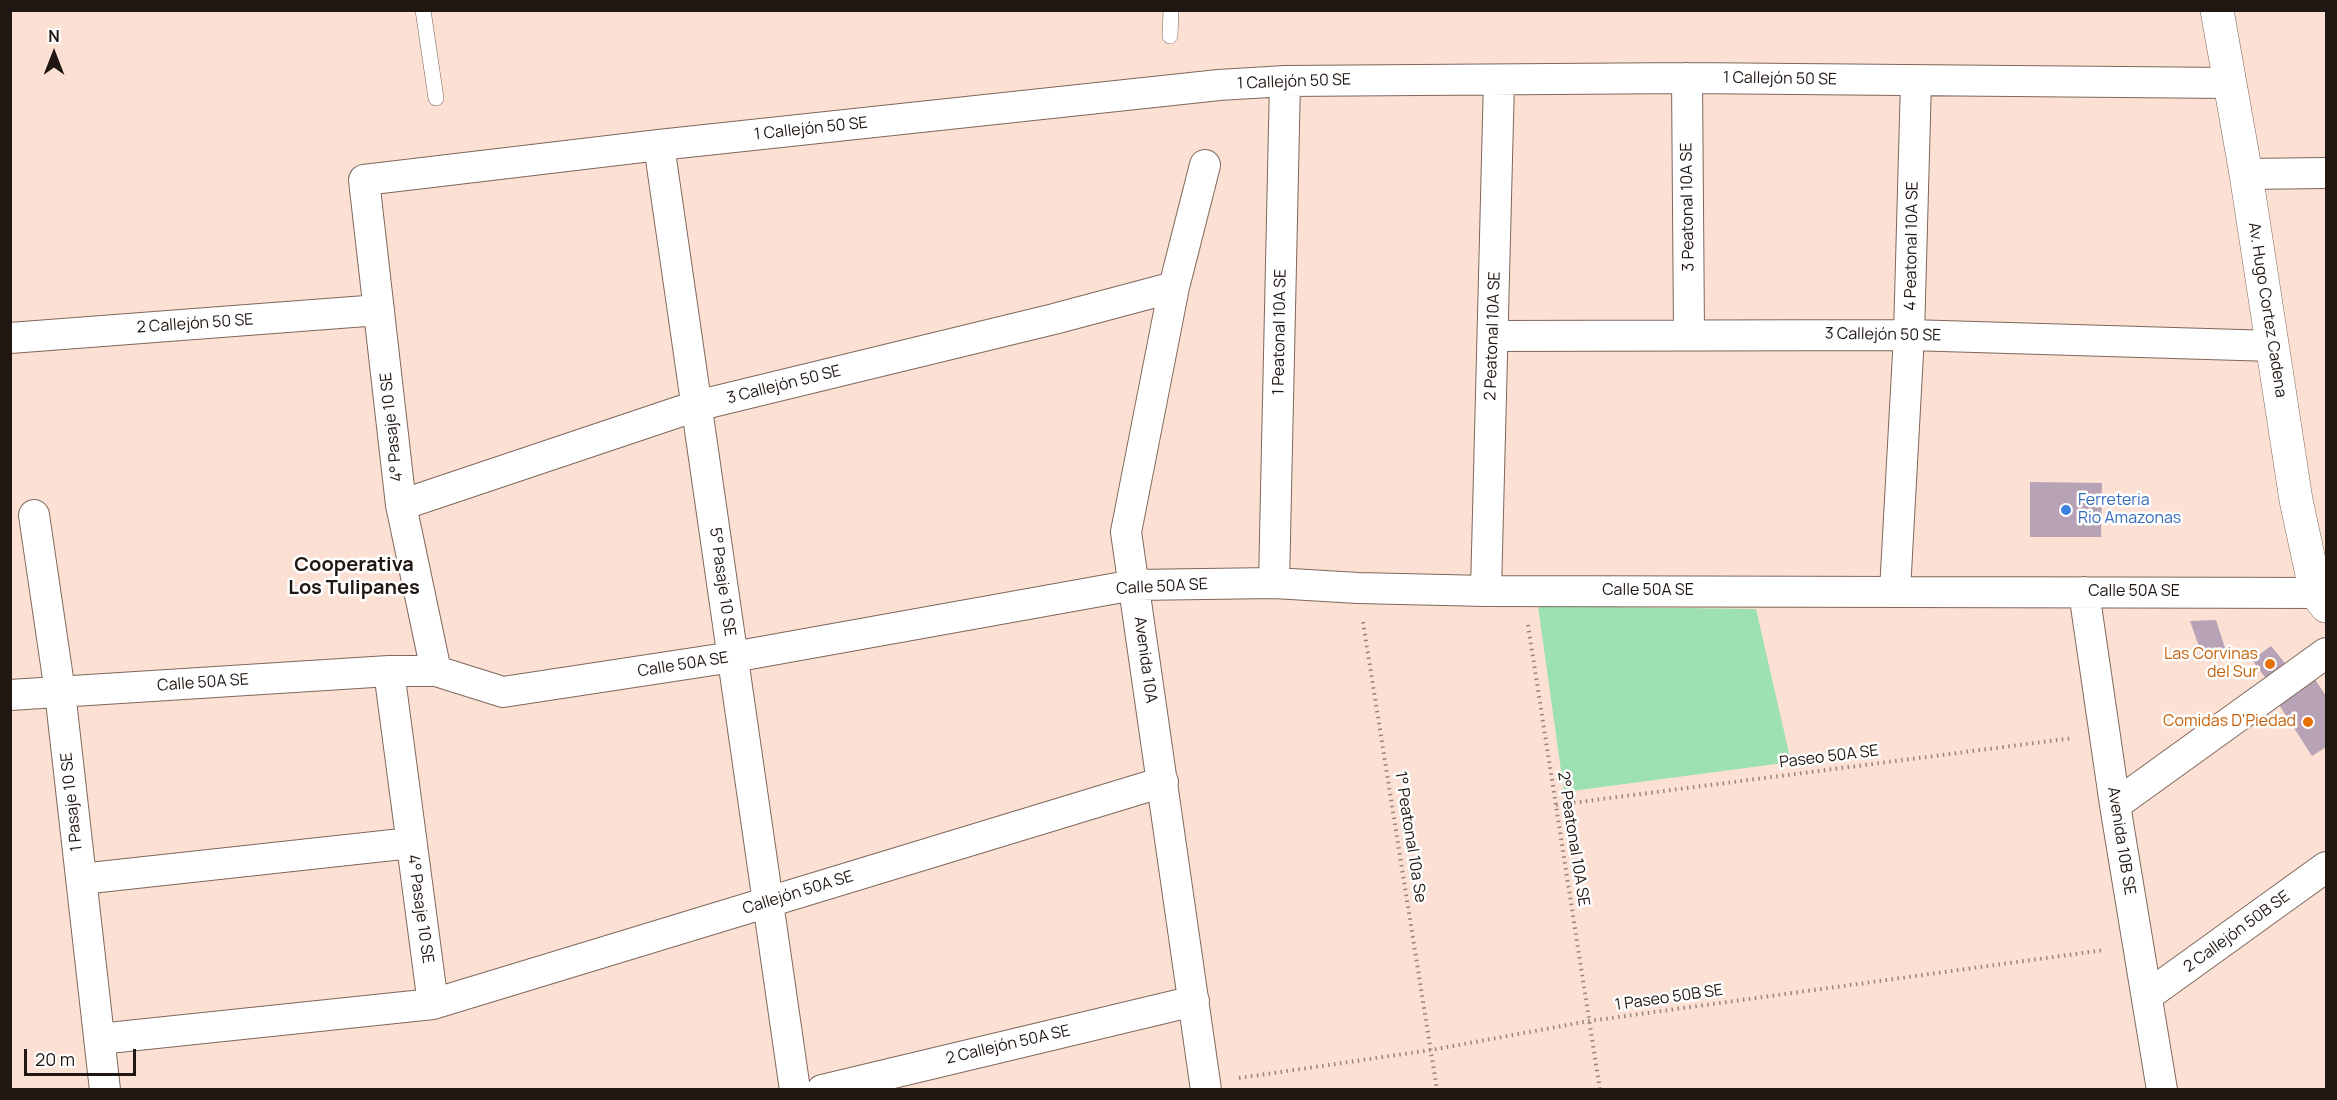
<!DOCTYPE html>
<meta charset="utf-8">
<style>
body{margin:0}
#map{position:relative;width:2337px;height:1100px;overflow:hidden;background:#fbe0d3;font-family:Manrope,sans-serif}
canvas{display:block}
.frame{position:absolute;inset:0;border:12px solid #201712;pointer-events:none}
.north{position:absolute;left:24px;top:24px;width:60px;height:60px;-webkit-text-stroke:4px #fff;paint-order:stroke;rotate:0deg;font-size:16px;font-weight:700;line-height:24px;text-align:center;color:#201712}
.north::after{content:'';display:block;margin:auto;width:21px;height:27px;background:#201712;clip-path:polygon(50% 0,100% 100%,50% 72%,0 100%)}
.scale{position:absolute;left:24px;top:1049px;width:112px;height:27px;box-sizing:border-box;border:3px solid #201712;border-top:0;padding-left:8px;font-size:18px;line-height:21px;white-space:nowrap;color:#201712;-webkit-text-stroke:4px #fff;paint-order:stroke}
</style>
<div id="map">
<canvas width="2337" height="1100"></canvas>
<div class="frame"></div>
<div class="north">N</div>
<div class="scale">20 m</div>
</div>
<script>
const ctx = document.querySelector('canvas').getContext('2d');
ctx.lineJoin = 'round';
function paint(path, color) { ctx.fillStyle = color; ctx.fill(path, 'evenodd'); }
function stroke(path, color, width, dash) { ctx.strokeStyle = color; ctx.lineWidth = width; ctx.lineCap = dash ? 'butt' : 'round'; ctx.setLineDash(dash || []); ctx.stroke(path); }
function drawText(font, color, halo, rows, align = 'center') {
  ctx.font = font + ' Manrope,sans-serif'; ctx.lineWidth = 5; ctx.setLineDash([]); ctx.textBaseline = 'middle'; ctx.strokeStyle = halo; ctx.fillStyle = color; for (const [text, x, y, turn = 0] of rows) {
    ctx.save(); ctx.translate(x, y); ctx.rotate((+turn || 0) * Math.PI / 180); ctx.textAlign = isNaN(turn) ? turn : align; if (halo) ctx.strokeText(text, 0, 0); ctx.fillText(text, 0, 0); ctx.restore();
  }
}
paint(new Path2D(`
 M1538,606L1756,609L1791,762L1564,792Z`), '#9de0b1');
paint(new Path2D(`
 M2030,482L2102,483L2101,537H2030Z
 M2216,620L2225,648L2202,655L2190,621Z
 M2271,646L2289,668L2271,685L2252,660Z
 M2311,673L2326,696V747L2312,756L2274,697Z`), '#b7a3b5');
const service = new Path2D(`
 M423,10L436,98
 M1170,36L1171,10`);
const minor = new Path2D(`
 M1687,78L1689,335
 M659,145L795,1090
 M1205,165L1174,287L1126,532L1206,1090
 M2246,174L2326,173
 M1494,336L1909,335L2273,346
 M10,338L379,310
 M401,505L696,406L1054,319L1174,287
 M34,515L60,692L105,1090
 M1274,583L1285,81
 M1486,591L1499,80
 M1895,591L1909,335L1916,81
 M2084,592L2115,805L2162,1090
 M389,671L433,1004
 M436,671L401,505L364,180L659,145L1219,85L1285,81L1687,78L2230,83
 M10,695L389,671H436L503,692L733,657L1134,585L1274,583L1358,588L1486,591L2326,593
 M2115,805L2326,653
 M81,879L411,843
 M2147,996L2326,867
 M99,1039L433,1004L1163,782
 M822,1090L1194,1001`);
const tertiary = new Path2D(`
 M2217,10L2246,174L2296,500L2316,593L2326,606`);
stroke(service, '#7e675b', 16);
stroke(minor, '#7e675b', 32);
stroke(tertiary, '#7e675b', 34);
stroke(new Path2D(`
 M1363,622L1437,1090
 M1528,625L1600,1090
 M1556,805L2073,738
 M1239,1078L1431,1050L1589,1021L2104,950`), '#97847b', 4, [1.5, 4.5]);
stroke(service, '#fff', 15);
stroke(minor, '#fff', 30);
stroke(tertiary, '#fff', 33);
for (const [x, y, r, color] of [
 [2066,510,6,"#3f7fe0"],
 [2270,664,6,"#e8710a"],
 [2308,722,6,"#e8710a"]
]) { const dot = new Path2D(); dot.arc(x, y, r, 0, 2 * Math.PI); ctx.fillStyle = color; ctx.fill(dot); stroke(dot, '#fff', 2); }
drawText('16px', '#201712', '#fff', [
 ["1 Callejón 50 SE",1780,79,1],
 ["1 Callejón 50 SE",1294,82,-2],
 ["1 Callejón 50 SE",811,129,-6],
 ["3 Peatonal 10A SE",1688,207,-91],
 ["4 Peatonal 10A SE",1912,246,-89],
 ["Av. Hugo Cortez Cadena",2267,310,81],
 ["2 Callejón 50 SE",195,324,-4],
 ["1 Peatonal 10A SE",1280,332,-89],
 ["3 Callejón 50 SE",1883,335,1],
 ["2 Peatonal 10A SE",1493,336,-88],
 ["3 Callejón 50 SE",784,385,-14],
 ["4° Pasaje 10 SE",392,427,-96],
 ["5° Pasaje 10 SE",722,582,82],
 ["Calle 50A SE",1162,587,-3],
 ["Calle 50A SE",1648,591],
 ["Calle 50A SE",2134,592],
 ["Avenida 10A",1145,660,82],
 ["Calle 50A SE",683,665,-9],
 ["Calle 50A SE",203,683,-4],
 ["Paseo 50A SE",1829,757,-7],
 ["1 Pasaje 10 SE",72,802,-96],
 ["1° Peatonal 10a Se",1410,837,81],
 ["2° Peatonal 10A SE",1573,839,81],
 ["Avenida 10B SE",2121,841,81],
 ["Callejón 50A SE",798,893,-17],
 ["4° Pasaje 10 SE",420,909,82],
 ["2 Callejón 50B SE",2237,932,-36],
 ["1 Paseo 50B SE",1669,998,-8],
 ["2 Callejón 50A SE",1008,1045,-13]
]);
drawText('16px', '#366cbe', '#fff', [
 ["Ferreteria",2078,501],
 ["Rio Amazonas",2078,519]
], 'left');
drawText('16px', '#c56008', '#fff', [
 ["Las Corvinas",2258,655],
 ["del Sur",2258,673],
 ["Comidas D'Piedad",2296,722]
], 'right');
drawText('bold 20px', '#201712', '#fff', [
 ["Cooperativa",354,565],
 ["Los Tulipanes",354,588]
]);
</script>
